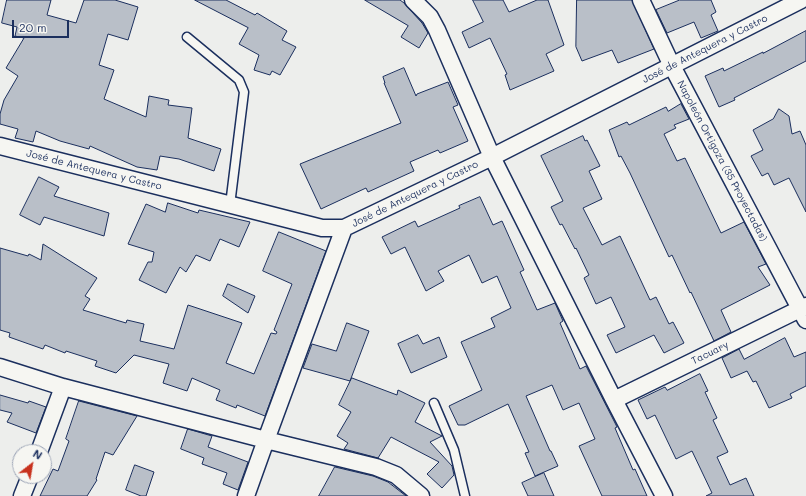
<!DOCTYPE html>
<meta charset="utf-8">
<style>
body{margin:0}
#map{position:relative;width:806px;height:496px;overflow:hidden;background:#edeeec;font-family:Mali,sans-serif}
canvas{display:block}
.north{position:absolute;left:12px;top:444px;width:40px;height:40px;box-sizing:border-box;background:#f6f6f2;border:1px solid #9ea6b7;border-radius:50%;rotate:31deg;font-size:11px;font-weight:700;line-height:16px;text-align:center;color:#1b2f5e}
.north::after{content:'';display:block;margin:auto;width:14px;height:18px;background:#c8321e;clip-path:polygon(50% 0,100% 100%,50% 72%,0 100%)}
.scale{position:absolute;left:12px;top:20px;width:57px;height:18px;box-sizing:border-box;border:2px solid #1b2f5e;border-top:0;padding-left:5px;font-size:12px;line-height:14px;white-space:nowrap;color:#1b2f5e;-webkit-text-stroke:3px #f6f6f2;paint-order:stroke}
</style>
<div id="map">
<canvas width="806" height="496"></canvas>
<div class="north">N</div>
<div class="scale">20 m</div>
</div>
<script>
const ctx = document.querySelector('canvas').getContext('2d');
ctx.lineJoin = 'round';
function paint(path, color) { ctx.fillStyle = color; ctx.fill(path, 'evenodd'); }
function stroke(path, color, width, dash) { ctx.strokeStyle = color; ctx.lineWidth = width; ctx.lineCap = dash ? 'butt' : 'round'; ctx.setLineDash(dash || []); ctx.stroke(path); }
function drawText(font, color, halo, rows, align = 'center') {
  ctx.font = font + ' Mali,sans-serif'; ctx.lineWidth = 3.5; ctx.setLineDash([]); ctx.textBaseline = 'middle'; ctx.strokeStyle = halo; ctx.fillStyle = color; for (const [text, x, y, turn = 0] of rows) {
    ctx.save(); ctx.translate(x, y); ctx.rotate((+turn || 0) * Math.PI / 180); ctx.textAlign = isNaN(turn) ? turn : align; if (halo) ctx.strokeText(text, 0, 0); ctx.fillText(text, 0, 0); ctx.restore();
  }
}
const building = new Path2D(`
 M7,0H51L47,15L76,23L84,0H115L138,7L128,40L108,34L99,65L114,70L104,99L146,117L149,96L169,100L168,105L192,108L188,138L221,149L214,171L179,159L160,156L157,170L137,167L90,146L89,149L60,141L36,131L33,142L15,138L18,129L0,124V114L4,100L18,76L6,68L24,38L15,36L17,27L2,23Z
 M195,0H226L255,15L257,13L287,31L282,40L296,47L280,75L272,71L270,75L254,70L259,55L239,44L248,28Z
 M365,0H400L404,3L422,23L428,33L419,48L401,37L408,26Z
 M473,0H503L509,12L537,0H548L564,45L546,54L554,71L510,90L505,75L507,74L490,38L469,48L462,32L483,22Z
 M577,0H632L654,49L618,63L612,50L582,61L576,47Z
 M680,0H711L716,12L711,15L718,31L701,38L694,22L667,33L656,10Z
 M806,31V61L734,98L735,100L719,107L705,76L723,68L724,71L763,52V53Z
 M404,68L416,96L417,94L448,82L458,105L453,107L468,141L440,153L438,150L410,162L414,171L368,192L366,188L321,209L300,164L401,123L384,83H385L383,77Z
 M681,104L689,119L674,125L676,128L664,134L677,161L685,158L721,233L744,222L766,264L758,267L770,285L721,310L731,332L714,341L691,292L690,293L672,255L669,257L630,173L621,156L619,157L609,130L627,122L629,125L666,107L668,111Z
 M779,109L789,116L792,134L800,131L806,145V212L789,178L774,185L768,173L762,176L751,156L763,150L753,130L773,119Z
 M583,136L585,141L587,140L600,166L589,171L602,199L583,208L602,245L620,236L650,300L656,297L669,324L673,322L684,343L664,353L654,335L616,353L607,335L625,327L611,297L596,304L584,278L589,275L576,248L575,249L562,224L560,225L551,207L563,201L541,156Z
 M39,177L59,187L54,196L109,213L104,236L44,217L40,225L20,215Z
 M480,197L493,225L502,221L524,270L520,272L537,310L555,303L563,321L560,323L580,369L586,366L613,419L617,427L615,428L633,470L635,469L647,496H602L579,446L595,439L579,403L563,410L552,385L526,396L550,451H551L558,466L535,476L525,453L529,452L508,404L465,425H458L449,406L482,390L461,342L495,327L491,318L511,308L497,276L482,283L469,255L438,271L444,281L426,291L405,247L391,254L382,237L415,221L418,227L460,208L459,206Z
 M168,203L198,213L199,210L250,222L239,247L220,239L210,261L196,255L186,272L180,267L166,293L139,280L148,262H152L154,252L128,244L146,204L165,212Z
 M279,232L326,251L265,416L237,405L236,408L216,400L220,390L192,378L187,391L163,383L169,364L134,355L116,373L95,366L97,361L66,351L65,353L45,345L43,349L9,337L10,333L0,330V248L28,256L29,254L41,260L43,244L97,278L85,296L90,299L83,310L126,323L127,320L144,324L140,341L174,349L188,305L242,323L226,363L254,374L271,333L276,334L277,332L274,330L292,284L263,271Z
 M228,284L255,296L248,313L223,296Z
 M347,323L369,331L350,381L303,368L312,344L336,351Z
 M418,335L423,344L439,337L447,357L411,373L398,344Z
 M785,338L794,357L806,352V386L790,394L792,398L769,408L756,381L753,382L747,371L731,378L722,358L739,349L744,359Z
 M700,374L708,391L705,392L717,418L713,420L728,452L717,457L730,485L746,478L754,496H706L712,493L692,451L676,459L655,415L647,419L638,400L665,387L667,390Z
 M352,378L397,395L398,390L425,403L415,422L442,436L430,442L452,466L454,475L442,488L427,474L439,462L391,437L378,458L344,449L348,443L337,436L351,412L339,405Z
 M0,395L28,403L29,401L46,407L36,433L7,422L12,413L0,410Z
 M79,401L137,416L113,455L105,452L96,479L97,480L87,496H40L53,469L58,471L69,441L66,439Z
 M188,429L212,436L208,447L248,462L238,490L223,484L227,473L202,464L204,458L181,449Z
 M135,465L154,472L146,496H141L126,490Z
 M335,467L373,476L388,482L406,496H319Z
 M544,473L554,496H528L522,483Z`);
paint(building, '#b9bfc8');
stroke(building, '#1b2f5e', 1);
const lane = new Path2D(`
 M187,37L239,80L244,92L230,205
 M434,403L454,450L465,496`);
const street = new Path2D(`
 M413,0L430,17L437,30L492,157L614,400L664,496
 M641,0L672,66L806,320
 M0,146L322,228H344L492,157L801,0
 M0,367L63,387L266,440L376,467L396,475L421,496
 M614,400L806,306
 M39,452L63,387
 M22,496L30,476
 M246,496L266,440L344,228`);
stroke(lane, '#1b2f5e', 11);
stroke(street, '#1b2f5e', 19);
stroke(lane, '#f6f6f2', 8);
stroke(street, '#f6f6f2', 16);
drawText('10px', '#1b2f5e', '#f6f6f2', [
 ["José de Antequera y Castro",705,49,-27],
 ["Napoleón Ortigoza (35 Proyectadas)",722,161,62],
 ["José de Antequera y Castro",94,170,14],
 ["José de Antequera y Castro",415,194,-26],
 ["Tacuary",710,353,-26]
]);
</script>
